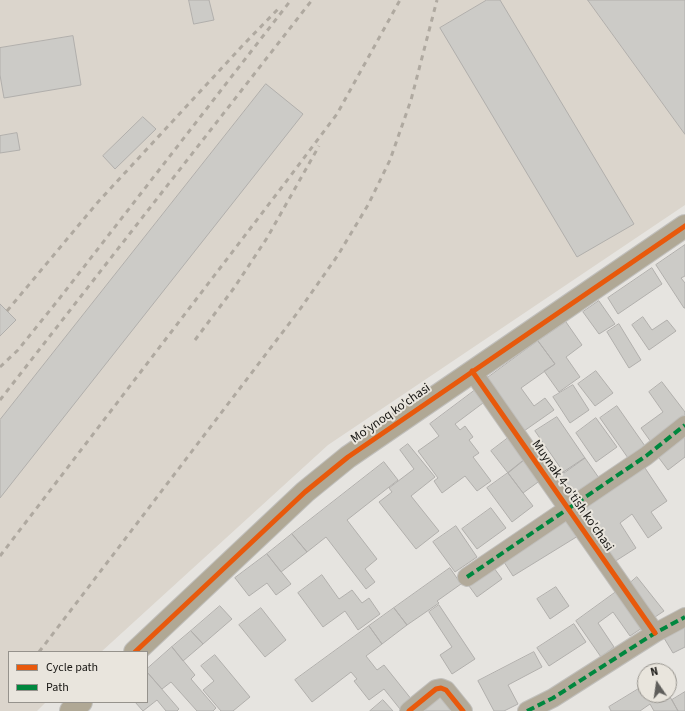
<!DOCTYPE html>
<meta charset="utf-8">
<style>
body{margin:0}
#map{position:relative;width:685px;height:711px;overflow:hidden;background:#e6e4e0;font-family:"Source Sans 3",sans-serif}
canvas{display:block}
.legend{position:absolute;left:8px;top:651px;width:140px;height:52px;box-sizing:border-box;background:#e9e5dd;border:1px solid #95928c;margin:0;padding:5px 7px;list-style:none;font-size:12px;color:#171613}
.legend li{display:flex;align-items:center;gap:8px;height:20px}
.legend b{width:20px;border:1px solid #95928c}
.north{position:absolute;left:637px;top:663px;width:40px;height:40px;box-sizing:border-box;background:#e9e5dd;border:1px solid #95928c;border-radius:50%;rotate:347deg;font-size:11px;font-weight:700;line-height:16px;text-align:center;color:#171613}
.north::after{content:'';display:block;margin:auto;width:14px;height:18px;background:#5f5e5b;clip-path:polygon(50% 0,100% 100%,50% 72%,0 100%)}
</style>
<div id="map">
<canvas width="685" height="711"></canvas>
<ul class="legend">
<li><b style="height:5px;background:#e8590c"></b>Cycle path</li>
<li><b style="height:5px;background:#00873e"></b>Path</li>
</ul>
<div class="north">N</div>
</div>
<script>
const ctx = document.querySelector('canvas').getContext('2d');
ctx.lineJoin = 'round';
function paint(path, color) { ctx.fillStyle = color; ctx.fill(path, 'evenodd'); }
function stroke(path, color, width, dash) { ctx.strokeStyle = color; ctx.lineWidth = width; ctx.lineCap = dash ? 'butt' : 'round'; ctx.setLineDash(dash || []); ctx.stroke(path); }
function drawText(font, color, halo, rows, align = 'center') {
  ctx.font = font + ' "Source Sans 3",sans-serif'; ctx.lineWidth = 4; ctx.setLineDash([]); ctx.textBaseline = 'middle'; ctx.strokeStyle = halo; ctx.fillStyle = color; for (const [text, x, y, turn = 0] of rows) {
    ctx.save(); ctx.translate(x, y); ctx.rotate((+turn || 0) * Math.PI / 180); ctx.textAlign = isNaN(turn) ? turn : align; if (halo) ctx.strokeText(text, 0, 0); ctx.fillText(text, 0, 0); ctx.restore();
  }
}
paint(new Path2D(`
 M0,0H685V205L328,445L101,652H9V702H46L37,711H0Z`), '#dbd5cc');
const building = new Path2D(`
 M189,0H209L214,20L194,24Z
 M487,0H500L634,224L577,257L440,28Z
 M588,0H685V134Z
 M73,36L81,85L4,98L0,75V48Z
 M266,84L303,114L0,498V420Z
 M143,117L156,129L115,169L103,156Z
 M17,133L20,150L0,153V136Z
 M685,245V276L681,278L685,283V308H684L656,265Z
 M652,268L662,284L618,314L608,298Z
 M599,301L615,324L599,334L583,312Z
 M0,304L16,320L0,336Z
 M643,317L652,330L667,320L676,331L649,350L632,325Z
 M566,322L582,345L566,357L580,377L559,392L544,371L555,364L538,341Z
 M619,324L641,360L629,368L607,332Z
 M538,341L555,364L521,388L534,406L545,398L554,410L524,431L486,379Z
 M596,371L613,393L595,406L578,384Z
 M662,382L685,412V417L651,442L641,428L663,412L649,392Z
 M573,385L589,410L570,423L553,397Z
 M478,388L487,400L455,424L460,430L465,426L473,437L469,440L479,453L473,457L491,481L477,491L465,476L442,493L434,481L438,478L418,451L439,436L430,424Z
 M617,406L645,446L628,458L600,418Z
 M557,417L585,458L564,473L535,431Z
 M596,418L617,447L596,462L576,433Z
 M685,432V457L668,470L656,454Z
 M512,435L529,456L508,473L491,451Z
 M408,444L435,477L411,496L439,531L416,549L379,502L392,492L389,488L414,469L400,450Z
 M529,456L545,477L523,493L508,473Z
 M585,458L599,478L572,497L558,476Z
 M384,462L398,480L347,520L377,559L365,569L375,582L366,589L326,537L307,552L292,534Z
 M641,462L667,501L651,512L662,528L648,538L632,514L620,523L636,548L614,562L576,506Z
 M508,473L533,506L512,522L487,488Z
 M491,508L506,528L477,549L462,529Z
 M567,518L578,536L513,576L502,559Z
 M456,526L477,557L455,572L433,542Z
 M292,534L307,552L281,572L267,554Z
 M267,554L291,584L276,595L267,583L249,596L235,578Z
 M450,568L461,584L437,601L439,603L407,625L394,608Z
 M494,568L502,579L477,597L469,586Z
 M322,575L339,599L352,590L362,603L369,598L380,614L358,630L345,611L323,627L298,593Z
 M637,577L664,611L655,617L629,584Z
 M556,587L569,606L550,619L537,599Z
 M616,592L642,628L630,636L613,612L598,623L614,647L601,657L576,621Z
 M439,605L475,659L452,674L440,655L452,647L429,612Z
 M220,606L232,619L203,644L191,631Z
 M261,608L286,640L265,657L239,625Z
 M394,608L407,625L382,644L369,626Z
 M685,622V647L673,653L661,633Z
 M574,624L586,642L549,666L537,648Z
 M369,626L382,644L366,656L377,670L384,665L412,700L400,709L384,689L369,700L354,681L357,679L351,672L312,702L295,680Z
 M191,631L203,644L183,661L172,647Z
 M172,647L195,675L191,679L216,708L213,711H197L171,682L162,689L147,672V669Z
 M534,652L542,667L508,685L518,704L504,711H494L478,681Z
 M215,655L250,697L233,711H221L203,690L214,681L201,666Z
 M147,672L179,709L177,711H166L157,700L143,711L135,702H147Z
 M645,685V695H669L678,711H654L650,704L640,711H611L609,707Z
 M685,692V711H678L672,700Z
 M440,695L452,711H419Z
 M383,700L393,711H370Z`);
paint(building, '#cccbc7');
stroke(building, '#b1afac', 1);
const street = new Path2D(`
 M472,371L655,633
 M467,577L646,456L685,425
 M409,711L436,689L441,688L446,690L463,711
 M527,711L553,698L655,633L685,617`);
const secondary = new Path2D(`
 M135,652L305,492L348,457L685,226
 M71,711L81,702`);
stroke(street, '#c0bfbc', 20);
stroke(secondary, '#c0bfbc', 24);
stroke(street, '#b2aa9a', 18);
stroke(secondary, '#b0a895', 22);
stroke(new Path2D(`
 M7,311L98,202L244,44L279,8
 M195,340L234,288L267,238L319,146
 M0,367L18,350L59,299L291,0
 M0,400L312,0
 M0,556L282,187L337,114L400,0
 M39,652L298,312L338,255L368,205L390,160L411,100L437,0`), '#afa9a0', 3, [5, 5]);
stroke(new Path2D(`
 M467,577L646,456L685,425
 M527,711L553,698L655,633L685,617`), '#00873e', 4, [8, 4]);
stroke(new Path2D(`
 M472,371L655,633
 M135,652L305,492L348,457L685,226
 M409,711L436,689L441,688L446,690L463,711`), '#e8590c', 5);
drawText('13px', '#171613', '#e9e5dd', [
 ["Moʻynoq ko'chasi",391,414,-35],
 ["Muynak 4-o'tish ko'chasi",572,496,55]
]);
</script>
